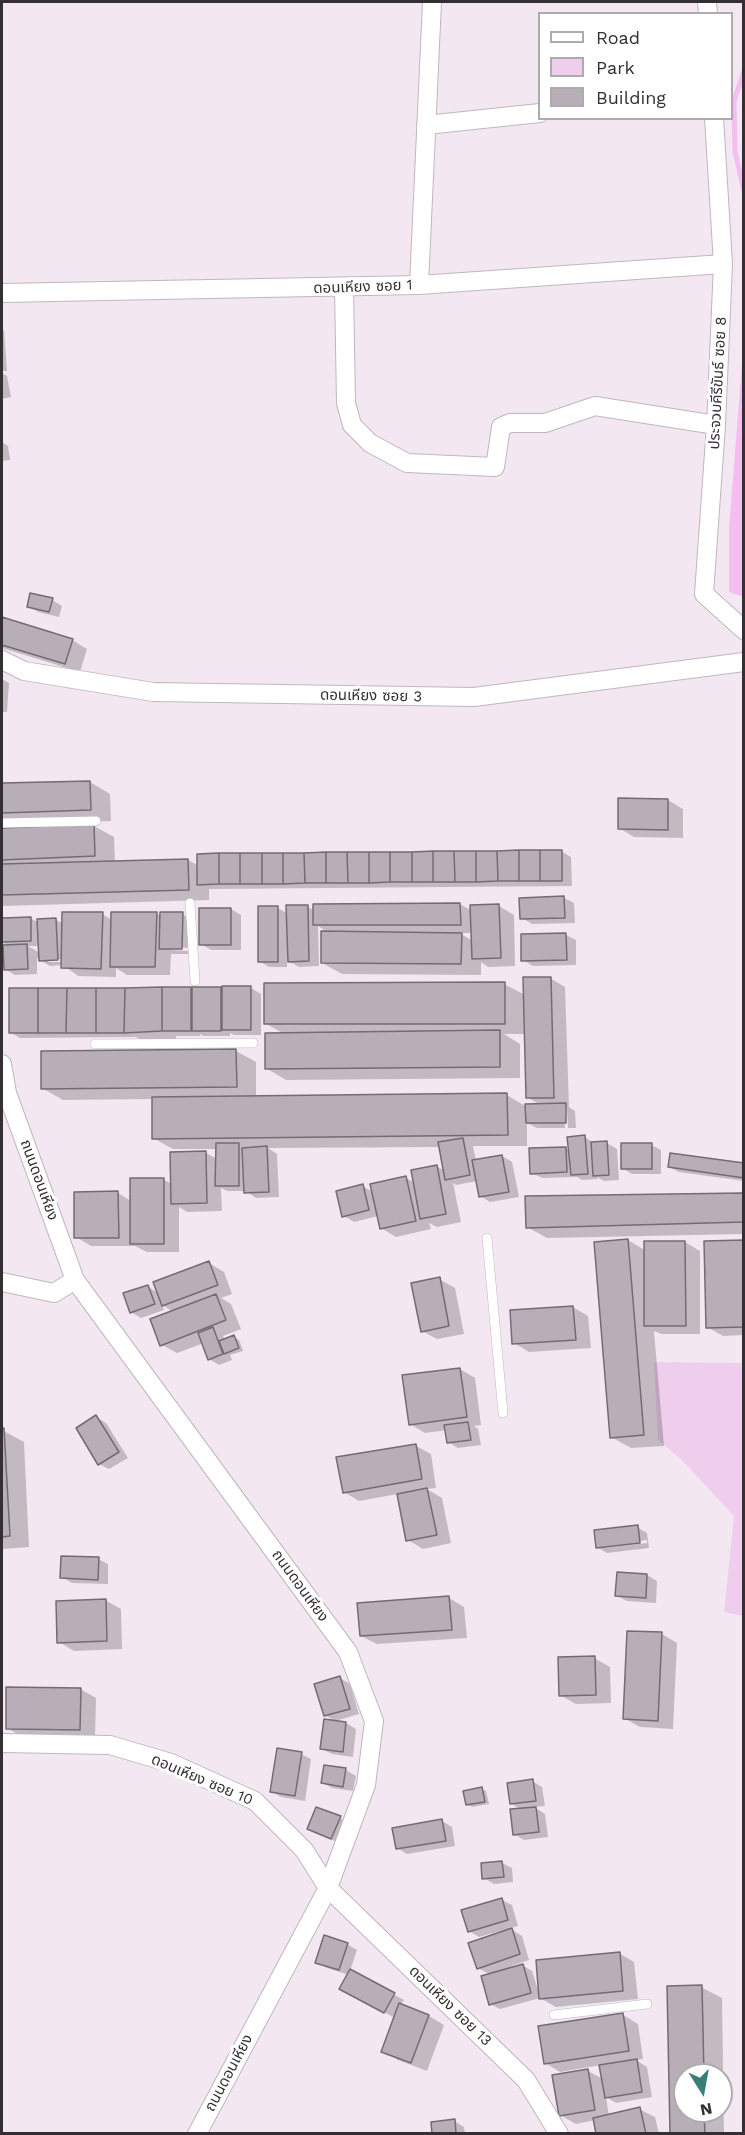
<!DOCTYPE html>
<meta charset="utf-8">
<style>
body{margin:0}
#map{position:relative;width:745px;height:2135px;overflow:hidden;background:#f3e8f2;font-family:"Work Sans",sans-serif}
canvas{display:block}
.frame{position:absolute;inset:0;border:3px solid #332f33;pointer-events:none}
.legend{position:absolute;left:538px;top:12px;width:195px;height:108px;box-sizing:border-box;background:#fff;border:2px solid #adacad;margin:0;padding:8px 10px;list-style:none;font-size:18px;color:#332f33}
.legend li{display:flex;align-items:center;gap:12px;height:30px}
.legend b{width:30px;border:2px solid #adacad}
.north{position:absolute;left:673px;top:2063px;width:60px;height:60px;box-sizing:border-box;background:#fff;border:2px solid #adacad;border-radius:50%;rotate:169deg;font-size:16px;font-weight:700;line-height:24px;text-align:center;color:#332f33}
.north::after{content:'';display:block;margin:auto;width:21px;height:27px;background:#387f78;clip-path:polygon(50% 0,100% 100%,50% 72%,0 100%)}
</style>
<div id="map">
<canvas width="745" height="2135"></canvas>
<div class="frame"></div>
<ul class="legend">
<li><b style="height:8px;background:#fff"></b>Road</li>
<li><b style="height:16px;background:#efceed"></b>Park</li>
<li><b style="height:16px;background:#b8aeb7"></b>Building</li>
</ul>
<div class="north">N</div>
</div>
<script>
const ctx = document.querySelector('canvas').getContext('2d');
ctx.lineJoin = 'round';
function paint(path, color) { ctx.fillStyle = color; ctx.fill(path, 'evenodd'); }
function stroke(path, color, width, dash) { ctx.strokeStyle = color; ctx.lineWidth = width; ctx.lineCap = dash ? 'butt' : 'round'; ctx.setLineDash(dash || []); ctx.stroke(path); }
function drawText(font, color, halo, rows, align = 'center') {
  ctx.font = font + ' "Work Sans","Noto Sans Thai",sans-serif'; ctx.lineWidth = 6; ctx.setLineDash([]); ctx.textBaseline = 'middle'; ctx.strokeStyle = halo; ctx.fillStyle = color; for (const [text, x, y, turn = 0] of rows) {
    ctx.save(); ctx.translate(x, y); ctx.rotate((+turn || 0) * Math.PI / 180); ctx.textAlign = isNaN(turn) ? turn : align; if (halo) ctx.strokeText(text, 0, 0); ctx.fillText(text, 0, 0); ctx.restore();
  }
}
paint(new Path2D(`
 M654,1362L743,1363V1616L724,1612L734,1516L682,1460L658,1440Z`), '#efceed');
paint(new Path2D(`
 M743,351V597L729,592V528Z`), '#f4bef0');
paint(new Path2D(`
 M2,329L4,330L7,371H2Z
 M2,373L7,376L11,397L2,399Z
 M2,442L8,446L10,460L2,461Z
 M52,600L62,606L59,617L38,612L28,606Z
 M2,618L72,640L87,649L80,672L2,648Z
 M2,679L9,683L7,712H2Z
 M90,782L110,794L111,821L2,824V785Z
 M668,800L683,809V838L634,837L619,828Z
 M94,826L114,837L115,863L188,860L199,866L561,851L571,857L572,886L209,889V900L2,906V829Z
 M564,898L574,903L575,923L532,924L522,918Z
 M460,904L472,911V907L499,906L514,915L515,966L488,967L481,962V975L342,974L322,963L329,933L318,926L319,966L299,967L287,960V967H269L259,961L278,908L288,914L308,907L315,911ZM459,933H472L473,941Z
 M231,909L241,915V950H211L201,944Z
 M156,913L161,916L182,914L192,920V954H171L170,975H127L116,968V977L78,976L63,965L50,966L37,958V974L15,975L5,969L8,946L2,942V919L30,918L39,923L56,920L64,924L102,914L112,920ZM28,946H40V953ZM171,947L190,948V951L171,950ZM48,959H65V962H48Z
 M566,935L576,940V965L533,966L523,960Z
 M550,978L565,987L569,1107L575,1111L576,1128H568L567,1109H564L565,1128H537L527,1123V1146H473L476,1161L502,1156L512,1162L519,1197L490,1202L480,1196L477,1181L456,1185L453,1183L461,1222L437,1227L429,1223L431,1229L396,1237L381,1228L378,1216L354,1222L344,1216L362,1186L373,1192L406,1178L415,1183L436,1166L445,1171L440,1147L268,1148L277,1154L279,1197L256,1198L246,1191H227L221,1188L222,1211L187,1212L179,1207V1252H147L135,1246H91L76,1237L118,1193L131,1201L164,1180L172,1184L206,1153L217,1159V1149H173L153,1138V1099L63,1100L42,1088L236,1051L256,1062V1097L507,1095L525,1106L541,1105L528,1098L526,1034H504L520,1044V1078L286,1080L266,1068L284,1034L265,1023L504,984L525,995Z
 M193,988H251L261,994V1035H234L230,1033V1036H203L200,1034V1036H176V1039L141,1040L136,1037L20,1038L10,1032L190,989L193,991Z
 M585,1137L595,1144L607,1143L617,1149L619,1180L604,1181L597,1177L598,1179L582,1180L577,1177L542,1178L532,1173L566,1149L570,1151Z
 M651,1145L661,1150V1174H632L622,1168Z
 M744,1164V1181L679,1172L669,1167Z
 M744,1195V1234L547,1238L527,1227Z
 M628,1240L646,1251L685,1242L700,1251V1334H661L654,1331L664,1446L631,1448L611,1437Z
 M744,1241V1335L723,1336L707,1327Z
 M209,1263L224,1272L232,1294L221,1298L231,1304L241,1329L223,1336L225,1340L234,1337L239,1340L243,1351L230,1355L232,1360L219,1365L209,1359L204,1343L177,1353L162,1345L174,1312L162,1305L164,1310L141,1318L131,1312L148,1287L158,1293Z
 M439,1279L455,1288L464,1334L437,1339L422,1331Z
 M573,1307L588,1316L591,1348L529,1352L514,1343Z
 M460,1369L475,1378L481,1425L474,1426L478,1429L481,1445L458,1448L448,1442L447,1430L425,1433L410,1424Z
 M96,1417L106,1423L128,1458L109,1469L99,1464Z
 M2,1430L24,1442L29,1547L2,1549Z
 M416,1446L431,1454L436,1488L427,1489L442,1498L451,1543L423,1549L408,1540L398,1494L359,1501L344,1492Z
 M637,1527L647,1533L649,1548L607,1553L597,1547ZM647,1540V1543L604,1548V1545Z
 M98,1559L108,1564V1584L72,1583L62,1577Z
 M647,1575L657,1581L656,1603L627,1601L617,1596Z
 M449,1598L464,1607L467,1638L377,1644L361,1636Z
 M105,1600L121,1609L122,1649L74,1651L59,1642Z
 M628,1633L662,1634L677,1643L673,1729L640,1727L624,1718Z
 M594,1658L610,1667L611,1703L576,1704L560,1695Z
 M340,1678L350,1684L359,1714L335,1721L325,1715Z
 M80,1689L96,1698L95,1738L23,1737L7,1728Z
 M346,1723L356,1729L353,1757L332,1754L322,1749Z
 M301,1754L311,1759L305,1801L281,1797L271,1791Z
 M346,1770L356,1776L353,1791L332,1788L322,1782Z
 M532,1781L542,1787L545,1806L534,1807L545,1814L548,1837L524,1840L514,1834L522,1810L512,1804Z
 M482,1789L486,1791L489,1804L472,1807L467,1804Z
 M340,1818L350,1823L341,1844L309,1829Z
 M442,1821L452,1827L455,1846L407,1854L397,1848Z
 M502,1863L512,1868L513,1882L494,1884L484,1878Z
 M502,1900L512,1905L518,1926L509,1928L522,1936L529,1960L511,1966L512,1968L522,1965L532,1971L539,1993L619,1953L634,1962L638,1999L556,2007L540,1998L500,2009L490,2004L491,1975L478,1968L505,1932L504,1930L479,1937L469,1931Z
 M347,1944L357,1950L350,1971L404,2000L400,2006L429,2016L444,2025L427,2071L398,2060L383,2051L395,2018L341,1988L349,1975L327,1968L317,1962Z
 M701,1987L722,1998L724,2134H671ZM685,2075H721V2111H685Z
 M623,2015L638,2024L643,2059L636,2060L647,2067L652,2097L616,2103L606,2097L609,2116L639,2109L655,2117L659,2134H598L595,2120L576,2124L560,2115L584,2069L603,2079L601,2065L560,2072L545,2063Z
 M454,2121L464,2127L465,2134H433Z`), '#0003');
stroke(new Path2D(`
 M744,71L734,101L735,152L744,191`), '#f4bef0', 5);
const building = new Path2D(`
 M30,593L53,598L49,612L27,607Z
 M2,617L73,639L65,664L2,645Z
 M90,781L91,810L2,813V783Z
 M618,798L668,799V830L618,829Z
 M94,824L95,856L2,860V828Z
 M519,850H540V881H519Z
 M519,850V881H498L497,851Z
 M540,850H562V881H540Z
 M433,851H454L455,882H433Z
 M433,851V882H412V852Z
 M454,851H476V882H455Z
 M476,851H497L498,881L476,882Z
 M326,852V883H305L304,853Z
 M326,852H347L348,883H326Z
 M347,852H369V883H348Z
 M369,852H390V882L369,883Z
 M390,852H412V882H390Z
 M219,853V884L197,885V854Z
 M219,853H240V884H219Z
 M240,853H262V884H240Z
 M262,853H283V884H262Z
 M283,853H304L305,883L283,884Z
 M188,859L189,890L2,895V864Z
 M564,896L565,918L520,919L519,898Z
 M460,903L461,925H313V904Z
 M499,904L501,958L472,959L470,905Z
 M286,905H308L309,961L288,962Z
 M258,906H278V962H258Z
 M199,908H231V945H199Z
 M62,912H103L101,969L61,968Z
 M111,912H157L155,967H110Z
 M160,912H183L182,949H159Z
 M31,917V941L2,942V918Z
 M56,918L58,960L39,961L37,919Z
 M321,931L462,933L461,964L321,963Z
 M566,933L567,960L521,961V934Z
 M27,944L28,969L4,970L3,945Z
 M523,977H551L554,1098H526Z
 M505,982V1024H264V983Z
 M222,986H251V1030H222Z
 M162,987H191V1031H162Z
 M162,987V1031L124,1033L125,988Z
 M192,987H221V1031H192Z
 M9,988H38V1033H9Z
 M38,988H67L66,1033H38Z
 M67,988H96V1033H66Z
 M96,988H125L124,1033H96Z
 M500,1030V1067L265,1069V1033Z
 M236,1049L237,1087L41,1089V1051Z
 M507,1093L508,1135L152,1139V1097Z
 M566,1103V1123H526L525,1104Z
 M585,1135L588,1174L571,1175L567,1137Z
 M463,1138L470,1175L445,1180L438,1142Z
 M607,1141L609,1175L593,1176L591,1142Z
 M216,1143H239V1186H215Z
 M621,1143H652V1169H621Z
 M267,1146L269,1192L244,1193L242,1148Z
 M566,1147L567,1172L530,1174L529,1148Z
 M206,1151L207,1203L171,1204L170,1152Z
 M670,1153L744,1163V1178L668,1167Z
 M502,1155L509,1192L479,1197L472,1160Z
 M437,1165L446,1214L420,1219L411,1170Z
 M406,1176L416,1221L380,1229L370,1184Z
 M130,1178H164V1244H130Z
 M363,1184L369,1210L342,1217L336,1191Z
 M118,1191L119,1238H74V1192Z
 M744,1193V1222L526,1228L525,1196Z
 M628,1239L644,1435L610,1438L594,1242Z
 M744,1240V1327L706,1328L704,1241Z
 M644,1241H685L686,1326H644Z
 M209,1261L218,1285L162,1306L153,1282Z
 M440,1277L449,1326L421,1332L411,1283Z
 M148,1285L155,1304L130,1313L123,1293Z
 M216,1294L226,1320L160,1346L150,1319Z
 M573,1306L576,1340L512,1344L510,1310Z
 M213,1327L223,1354L208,1360L198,1333Z
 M234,1335L239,1348L224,1354L219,1341Z
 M460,1368L467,1417L409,1425L402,1375Z
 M96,1415L119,1452L98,1465L76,1428Z
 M468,1422L471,1440L447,1443L444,1425Z
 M4,1428L10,1536L2,1537V1429Z
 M416,1444L422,1479L343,1493L336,1457Z
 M427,1488L437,1535L406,1541L397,1494Z
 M638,1525L640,1543L596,1548L594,1530Z
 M61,1556L99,1557L98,1580L60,1578Z
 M617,1572L647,1574L646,1598L615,1596Z
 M449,1596L452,1630L360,1636L357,1603Z
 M106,1599L107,1641L57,1643L56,1601Z
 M627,1631L662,1632L658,1721L623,1719Z
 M595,1656L596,1695L559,1696L558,1657Z
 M340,1676L350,1709L324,1716L314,1684Z
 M6,1687L81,1688L80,1730L6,1729Z
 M324,1719L346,1722L343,1752L320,1749Z
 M277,1748L302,1752L295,1796L270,1792Z
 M324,1765L346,1768L343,1787L321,1783Z
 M533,1779L536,1801L510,1804L507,1783Z
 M482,1787L485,1802L466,1805L463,1791Z
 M316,1807L341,1816L331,1839L307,1829Z
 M536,1807L539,1832L513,1835L510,1809Z
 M442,1819L446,1841L396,1849L392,1828Z
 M502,1861L504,1877L482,1879L481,1863Z
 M502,1898L508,1920L468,1932L461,1910Z
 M512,1928L520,1954L477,1969L468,1943Z
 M324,1935L348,1943L339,1970L315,1963Z
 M620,1952L623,1991L539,1999L536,1960Z
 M523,1964L531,1993L489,2005L481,1976Z
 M350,1969L395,1993L384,2013L339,1989Z
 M702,1985L704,2075H685V2111H704L705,2134H670L667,1986Z
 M399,2003L429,2015L411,2063L381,2052Z
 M623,2013L629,2051L544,2064L538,2026Z
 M637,2059L642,2092L605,2098L599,2065Z
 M588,2069L595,2110L559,2116L552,2075Z
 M640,2107L646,2134H596L593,2118Z
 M455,2119L456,2134H432L431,2122Z`);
paint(building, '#b8aeb7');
stroke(building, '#746b73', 1.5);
const service = new Path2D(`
 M2,823L96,821
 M190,903L195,981
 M95,1044L253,1043
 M487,1238L503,1413
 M554,2015L647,2004`);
const minor = new Path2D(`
 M707,2L708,14
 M714,118L723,264L716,425L704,594L744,630
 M426,125L540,113
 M419,285L432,2
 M344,287L346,403L352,425L370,443L407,463L495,467L501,427L510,423H545L595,406L716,425
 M2,293L419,285L723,264
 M2,660L24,671L153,692L474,697L744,662
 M2,1064L7,1093L75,1280L348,1652L374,1721L366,1785L328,1888L197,2134
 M2,1282L54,1293L75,1280
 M2,1743L110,1745L171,1763L255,1801L304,1850L328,1888L526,2080L559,2134`);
stroke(service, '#c0b6bf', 10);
stroke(minor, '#c0b6bf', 20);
stroke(service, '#fff', 9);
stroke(minor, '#fff', 18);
drawText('15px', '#332f33', '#fff', [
 ["ดอนเหียง ซอย 1",363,287,-2],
 ["ประจวบคีรีขันธ์ ซอย 8",718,383,-87],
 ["ดอนเหียง ซอย 3",371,696,1],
 ["ถนนดอนเหียง",39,1180,70],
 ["ถนนดอนเหียง",300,1586,54],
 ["ดอนเหียง ซอย 10",202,1780,23],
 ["ดอนเหียง ซอย 13",450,2006,44],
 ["ถนนดอนเหียง",229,2073,-62]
]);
</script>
